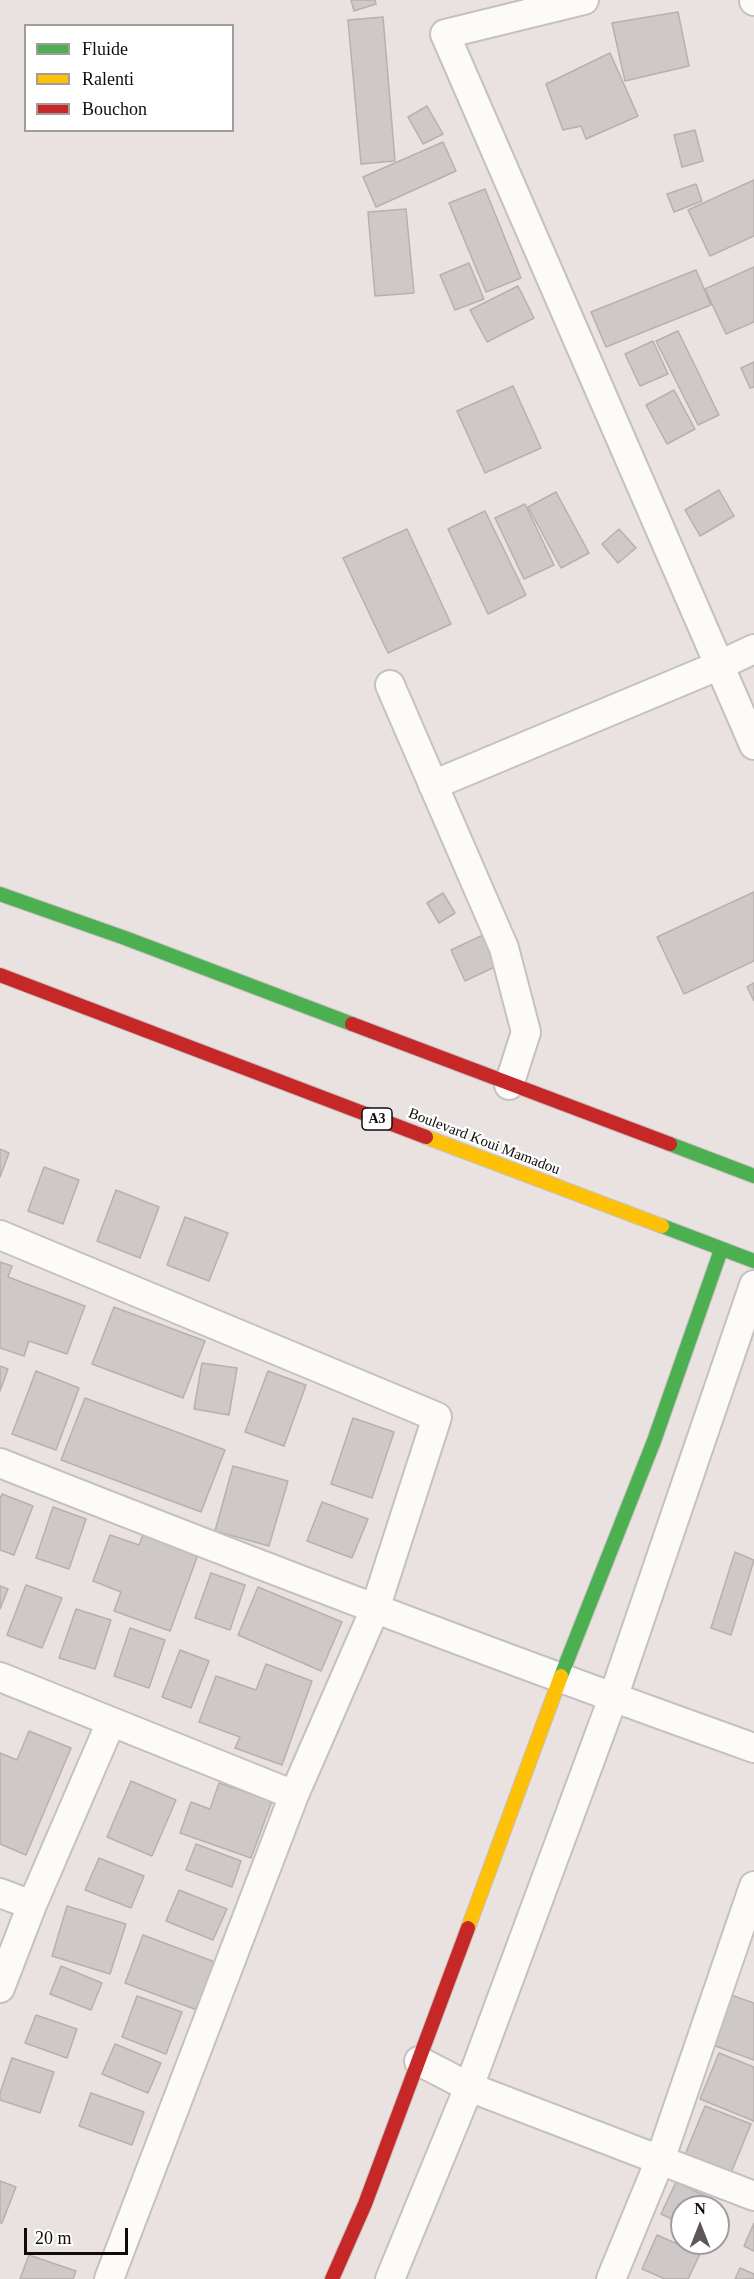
<!DOCTYPE html>
<style>
body{margin:0}
#map{position:relative;width:754px;height:2279px;overflow:hidden;background:#eae2e1;font-family:"Times New Roman",serif}
canvas{display:block}
.legend{position:absolute;left:24px;top:24px;width:210px;height:108px;box-sizing:border-box;background:#fff;border:2px solid #a09e9d;margin:0;padding:8px 10px;list-style:none;font-size:18px;color:#110c0b}
.legend li{display:flex;align-items:center;gap:12px;height:30px}
.legend b{width:30px;border:2px solid #a09e9d}
.north{position:absolute;left:670px;top:2195px;width:60px;height:60px;box-sizing:border-box;background:#fff;border:2px solid #a09e9d;border-radius:50%;rotate:0deg;font-size:16px;font-weight:700;line-height:24px;text-align:center;color:#110c0b}
.north::after{content:'';display:block;margin:auto;width:21px;height:27px;background:#5d5756;clip-path:polygon(50% 0,100% 100%,50% 72%,0 100%)}
.scale{position:absolute;left:24px;top:2228px;width:104px;height:27px;box-sizing:border-box;border:3px solid #110c0b;border-top:0;padding-left:8px;font-size:18px;line-height:21px;white-space:nowrap;color:#110c0b;-webkit-text-stroke:4px #fff;paint-order:stroke}
</style>
<div id="map">
<canvas width="754" height="2279"></canvas>
<ul class="legend">
<li><b style="height:8px;background:#4caf50"></b>Fluide</li>
<li><b style="height:8px;background:#ffc107"></b>Ralenti</li>
<li><b style="height:8px;background:#c62828"></b>Bouchon</li>
</ul>
<div class="north">N</div>
<div class="scale">20 m</div>
</div>
<script>
const ctx = document.querySelector('canvas').getContext('2d');
ctx.lineJoin = 'round';
function paint(path, color) { ctx.fillStyle = color; ctx.fill(path, 'evenodd'); }
function stroke(path, color, width, dash) { ctx.strokeStyle = color; ctx.lineWidth = width; ctx.lineCap = dash ? 'butt' : 'round'; ctx.setLineDash(dash || []); ctx.stroke(path); }
function drawText(font, color, halo, rows, align = 'center') {
  ctx.font = font + ' "Times New Roman",serif'; ctx.lineWidth = 4.5; ctx.setLineDash([]); ctx.textBaseline = 'middle'; ctx.strokeStyle = halo; ctx.fillStyle = color; for (const [text, x, y, turn = 0] of rows) {
    ctx.save(); ctx.translate(x, y); ctx.rotate((+turn || 0) * Math.PI / 180); ctx.textAlign = isNaN(turn) ? turn : align; if (halo) ctx.strokeText(text, 0, 0); ctx.fillText(text, 0, 0); ctx.restore();
  }
}
const building = new Path2D(`
 M351,0H375L376,4L354,11Z
 M678,12L689,66L625,81L612,23Z
 M383,17L395,161L361,164L348,20Z
 M610,53L638,116L586,139L581,126L563,130L546,84Z
 M427,106L443,134L423,144L408,117Z
 M695,130L703,161L682,167L674,135Z
 M443,142L456,171L376,207L363,177Z
 M754,180V236L710,256L688,210Z
 M696,184L702,201L674,212L667,194Z
 M485,189L521,278L486,292L449,203Z
 M406,209L414,293L375,296L368,212Z
 M469,263L484,299L455,310L440,275Z
 M754,267V322L726,334L705,289Z
 M696,270L711,305L606,347L591,312Z
 M518,286L534,318L487,342L470,310Z
 M678,331L719,415L698,425L656,341Z
 M653,341L668,374L640,386L625,354Z
 M754,362V387L750,388L741,368Z
 M513,386L541,448L485,473L457,411Z
 M674,390L695,429L667,444L646,405Z
 M719,490L734,516L700,536L685,510Z
 M556,492L589,553L561,568L528,507Z
 M525,504L554,565L524,579L495,518Z
 M485,511L526,595L488,614L448,529Z
 M407,529L451,624L388,653L343,558Z
 M619,529L636,548L618,563L602,544Z
 M754,892V961L684,994L657,937Z
 M443,893L455,913L439,923L427,903Z
 M487,933L501,964L465,981L451,950Z
 M754,983V1001L747,987Z
 M0,1149L9,1153L0,1177Z
 M44,1167L79,1180L63,1224L28,1211Z
 M116,1190L159,1207L140,1258L97,1241Z
 M185,1217L228,1233L209,1281L167,1265Z
 M0,1262L12,1266L8,1277L85,1306L67,1354L29,1341L24,1356L0,1348Z
 M114,1307L205,1341L183,1398L92,1364Z
 M202,1363L237,1368L229,1415L194,1409Z
 M0,1366L8,1369L0,1391Z
 M36,1371L79,1388L56,1450L12,1434Z
 M268,1371L306,1385L284,1446L245,1432Z
 M85,1398L225,1450L201,1512L61,1460Z
 M353,1418L394,1432L372,1498L331,1484Z
 M233,1466L288,1481L269,1546L215,1531Z
 M2,1494L33,1506L14,1555L0,1550V1499Z
 M322,1502L368,1519L352,1558L307,1541Z
 M53,1507L86,1519L69,1569L36,1558Z
 M144,1532L199,1552L170,1631L114,1611L121,1592L93,1581L110,1535L139,1545Z
 M735,1552L754,1560L731,1635L711,1628Z
 M211,1573L245,1585L230,1630L195,1618Z
 M26,1585L62,1598L42,1648L7,1635Z
 M0,1586L8,1589L0,1609Z
 M258,1587L342,1622L321,1671L238,1635Z
 M76,1609L111,1620L95,1669L59,1658Z
 M130,1628L165,1640L149,1688L114,1676Z
 M180,1650L209,1661L191,1708L162,1697Z
 M266,1664L312,1681L282,1765L235,1748L240,1737L199,1722L216,1676L256,1690Z
 M29,1731L71,1748L26,1855L0,1844V1753L17,1760Z
 M131,1781L176,1800L152,1856L107,1837Z
 M219,1783L272,1801L251,1858L180,1833L191,1802L210,1809Z
 M196,1844L241,1861L232,1887L186,1870Z
 M99,1858L144,1876L131,1908L85,1890Z
 M179,1890L227,1909L213,1940L166,1921Z
 M67,1906L126,1924L110,1974L52,1956Z
 M143,1935L215,1962L197,2010L125,1983Z
 M61,1966L102,1983L91,2010L50,1994Z
 M728,1994L754,2003V2060L710,2044Z
 M137,1996L182,2012L166,2054L122,2037Z
 M36,2015L77,2029L67,2058L25,2043Z
 M115,2044L161,2063L148,2093L102,2074Z
 M719,2053L754,2067V2121L700,2099Z
 M12,2058L54,2072L40,2113L0,2100V2093Z
 M91,2093L144,2112L132,2145L79,2126Z
 M705,2106L751,2124L731,2173L685,2155Z
 M0,2181L16,2187L2,2223H0Z
 M676,2182L716,2201L713,2207H682V2224L661,2214Z
 M754,2223V2251L744,2246Z
 M657,2235L700,2254L688,2279H665L642,2269Z
 M29,2255L76,2271L73,2279H20Z
 M740,2268L754,2274V2279H735Z`);
paint(building, '#cec8c8');
stroke(building, '#b6b0b0', 1.5);
const street = new Path2D(`
 M584,0L445,34L754,745
 M754,0V1
 M390,685L504,948L526,1032L509,1085
 M433,785L720,665L754,649
 M0,1235L437,1417L375,1609L294,1795
 M0,1463C250,1562 501,1658 754,1748
 M0,1677L294,1795L109,2279
 M0,1893L32,1905
 M0,1988L32,1905L111,1722
 M419,2061L469,2087L754,2196
 M390,2279L469,2087L613,1698L754,1285
 M611,2279L660,2160L754,1886`);
const fast = new Path2D(`
 M0,894L125,938L352,1024
 M670,1144L754,1176
 M662,1226L754,1261
 M561,1676L654,1441L721,1250`);
const slow = new Path2D(`
 M426,1137L662,1226
 M468,1928L561,1676`);
const jam = new Path2D(`
 M0,975L426,1137
 M352,1024L670,1144
 M332,2279L365,2204L468,1928`);
stroke(street, '#c6c1c0', 32);
stroke(fast, '#c6c1c0', 16);
stroke(slow, '#c6c1c0', 16);
stroke(jam, '#c6c1c0', 16);
stroke(street, '#fcfbfa', 28);
stroke(fast, '#4caf50', 14);
stroke(slow, '#ffc107', 14);
stroke(jam, '#c62828', 14);
for (const [x, y, w] of [
 [377,1119,30]
]) { const box = new Path2D(); box.roundRect(x - w / 2, y - 11, w, 22, 4.5); ctx.fillStyle = '#fff'; ctx.fill(box); stroke(box, '#110c0b', 1.5); }
drawText('bold 14px', '#110c0b', null, [
 ["A3",377,1119]
]);
drawText('15px', '#110c0b', '#fff', [
 ["Boulevard Koui Mamadou",484,1142,21]
]);
</script>
